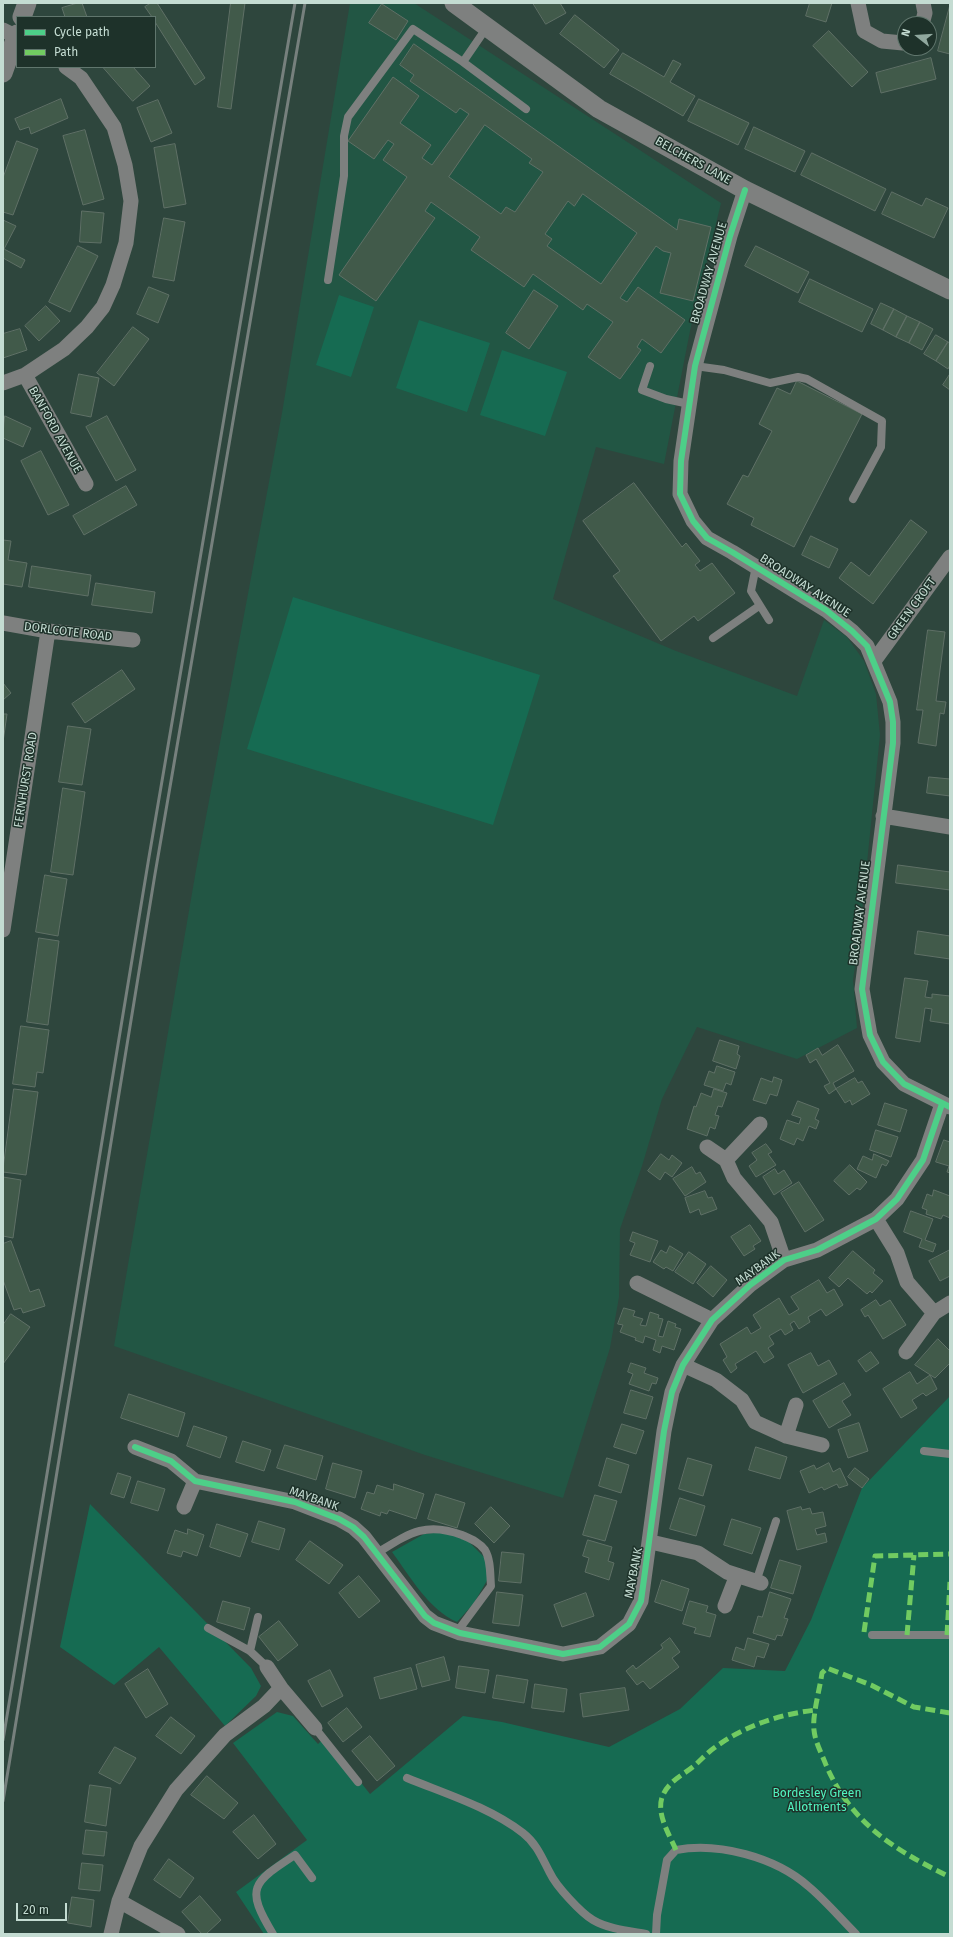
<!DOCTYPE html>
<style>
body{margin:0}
#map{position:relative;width:953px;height:1937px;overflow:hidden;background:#2e463d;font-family:"Fira Sans",sans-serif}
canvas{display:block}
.frame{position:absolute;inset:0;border:4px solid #c4dcd2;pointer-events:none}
.legend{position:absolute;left:16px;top:16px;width:140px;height:52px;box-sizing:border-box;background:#1e322a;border:1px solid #60766d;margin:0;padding:5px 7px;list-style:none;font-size:12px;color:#c4dcd2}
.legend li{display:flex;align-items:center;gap:8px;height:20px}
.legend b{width:20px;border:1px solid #60766d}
.north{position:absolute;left:897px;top:16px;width:40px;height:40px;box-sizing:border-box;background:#1e322a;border:1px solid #60766d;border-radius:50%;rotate:287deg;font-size:11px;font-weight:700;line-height:16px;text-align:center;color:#c4dcd2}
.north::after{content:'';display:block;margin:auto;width:14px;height:18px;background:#90a89e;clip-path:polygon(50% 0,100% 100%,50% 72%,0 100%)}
.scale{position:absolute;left:16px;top:1903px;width:51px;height:18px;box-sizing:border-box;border:2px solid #c4dcd2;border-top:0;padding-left:5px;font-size:12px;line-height:14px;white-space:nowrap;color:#c4dcd2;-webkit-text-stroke:3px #1e322a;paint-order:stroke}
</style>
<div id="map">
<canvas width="953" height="1937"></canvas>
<div class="frame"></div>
<ul class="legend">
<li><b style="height:5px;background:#4dcf88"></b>Cycle path</li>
<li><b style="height:5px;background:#71cb61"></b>Path</li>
</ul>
<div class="north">N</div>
<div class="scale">20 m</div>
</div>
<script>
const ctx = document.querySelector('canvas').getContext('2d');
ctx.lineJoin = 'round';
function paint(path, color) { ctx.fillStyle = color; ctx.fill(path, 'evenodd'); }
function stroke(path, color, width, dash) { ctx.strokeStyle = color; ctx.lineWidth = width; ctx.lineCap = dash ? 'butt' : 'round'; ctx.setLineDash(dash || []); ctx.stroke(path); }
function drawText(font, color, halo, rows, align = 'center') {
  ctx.font = font + ' "Fira Sans",sans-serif'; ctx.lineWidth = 3; ctx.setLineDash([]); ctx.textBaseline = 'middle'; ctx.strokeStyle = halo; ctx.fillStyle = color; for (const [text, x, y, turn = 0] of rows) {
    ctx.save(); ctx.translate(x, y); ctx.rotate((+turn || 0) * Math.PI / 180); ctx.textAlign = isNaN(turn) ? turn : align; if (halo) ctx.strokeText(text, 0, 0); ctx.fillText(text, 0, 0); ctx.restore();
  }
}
paint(new Path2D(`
 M350,3H414L721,203L690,331L664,464L596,447L553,599L676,651L797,696L824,620L847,637L864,661L876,694L880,735L860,932L853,980L857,1028L797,1059L697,1027L662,1099L642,1166L620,1229L619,1297L610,1348L563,1498L425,1455L114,1346L196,870L282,413Z`), '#225644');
paint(new Path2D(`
 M339,295L374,307L351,377L316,365Z
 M419,320L490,343L467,412L396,388Z
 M502,350L567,372L545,436L480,415Z
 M293,597L540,675L493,825L247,749Z
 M950,1396V1934H264L236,1892L307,1840L233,1743L277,1712L293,1716L318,1744L325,1737L370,1794L463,1716L502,1722L609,1747L680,1709L723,1668L785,1671L811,1620L862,1488Z
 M90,1504L251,1668L261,1686L256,1696L225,1726L159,1647L114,1685L60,1647Z
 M443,1532L468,1541L486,1559L489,1577L474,1603L457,1622C429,1610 409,1575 392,1552L424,1534Z`), '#166b52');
const building = new Path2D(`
 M78,3H82L87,17H65L62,8Z
 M151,3H157L205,78L195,85L155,22V17H152L145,7Z
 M231,3H245L231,109L218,107Z
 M533,3H560L566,13L546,24Z
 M810,3H832L826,22L806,16Z
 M382,4L408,21L396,40L369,23Z
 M950,5V54L938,51Z
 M575,15L619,50L604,68L560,34Z
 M829,31L868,72L852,87L813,46Z
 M414,44L677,230L679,219L711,227L693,301L660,293L671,253L663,251L656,246L620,298L627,302L638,287L685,320L661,353L642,339L637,347L641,350L620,379L588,357L613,322L587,304L583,310L533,274L524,287L471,250L480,237L431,202L425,211L435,218L376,301L339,275L407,177L383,160L394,144L388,140L374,159L348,141L393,77L419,96L400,123L431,145L422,158L432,165L469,114L460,108L456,113L410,81L414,75L400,65ZM485,125L532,159L529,163L543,172L515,212L506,207L501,214L449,177ZM583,194L637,233L601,284L547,246L552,239L545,234L568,201L574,206Z
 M623,53L664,77L673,60L681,64L670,82L695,96L683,116L610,74Z
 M931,58L936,79L881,93L876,73Z
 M103,67H133L150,86L133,101Z
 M61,99L68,118L31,134L29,127L20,130L15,119Z
 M699,99L749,123L738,145L688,121Z
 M158,100L172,133L151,142L137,108Z
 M754,127L805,151L795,172L745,149Z
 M85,130L104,199L83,205L63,136Z
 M17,141L38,149L13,215L3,212V178Z
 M175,144L186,204L164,208L154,148Z
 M812,153L886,189L875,211L801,175Z
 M892,192L922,206L926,198L948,208L934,238L882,214Z
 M82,211L104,213L101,243L80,242Z
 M164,218L185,222L174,281L153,277Z
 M3,220L16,226L4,249L25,260L21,268L3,258Z
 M78,246L98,256L70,312L49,302Z
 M756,246L809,272L798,293L745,266Z
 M810,279L873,309L862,332L799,302Z
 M149,287L169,295L158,323L137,314Z
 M534,290L558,306L529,349L506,333Z
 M881,303L894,309L883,330L871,324Z
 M46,306L60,321L39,341L25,326Z
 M894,309L907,316L896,337L883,330Z
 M907,316L920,322L909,343L896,337Z
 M920,322L933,329L922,350L909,343Z
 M133,327L149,339L114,386L97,373Z
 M20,329L27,350L3,358V334Z
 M936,335L948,342L936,361L924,354Z
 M948,342L950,343V365L948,369L936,361Z
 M79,374L99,378L91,417L71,413Z
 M950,374V390L943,385Z
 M797,381L862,414L794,547L751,525L754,518L727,504L743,475L748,477L772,431L759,424L777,388L790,394Z
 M5,416L31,428L23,447L3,438Z
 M107,416L136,470L116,481L86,427Z
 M41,451L69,505L48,515L21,461Z
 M634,483L682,547L686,543L700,561L695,565L700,571L712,563L735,593L698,621L694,616L661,641L613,576L620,571L583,521Z
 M126,486L137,505L84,535L73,516Z
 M911,520L927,532L873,604L839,578L851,562L869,576Z
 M811,536L838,549L829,568L802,555Z
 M3,540L11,541L8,560L27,563L22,587L3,584Z
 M32,566L91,575L88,596L29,587Z
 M96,583L155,592L152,613L92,605Z
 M928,630L945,632L936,701L946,702L944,714L940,713L936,746L918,743L923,710H917Z
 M122,670L135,689L85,723L72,704Z
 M3,683L11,693L3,700Z
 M3,714H7L3,742Z
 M68,726L91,729L82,785L59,782Z
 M929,777L950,779V796L927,793Z
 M63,788L85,792L73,875L51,872Z
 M898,865L950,872V890L896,883Z
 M45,875L67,879L58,936L36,932Z
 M918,931L950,936V959L915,954Z
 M39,938L59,941L48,1025L27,1022Z
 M905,978L928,981L925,997L932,998V994L950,996V1024L930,1021L932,1009L925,1008L920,1042L896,1038Z
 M21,1026L49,1030L43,1073L37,1072L35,1087L13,1084Z
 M720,1040L739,1046L737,1054L740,1056L736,1069L713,1061Z
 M838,1045L854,1071L833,1083L836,1089L829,1094L824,1086L830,1083L816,1059L810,1063L806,1055L818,1048L822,1055Z
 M717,1066L735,1072L731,1085L726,1083L723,1091L704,1085L709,1071L714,1073Z
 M774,1077L782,1080L777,1096L770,1094L766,1104L753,1100L761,1078L772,1082Z
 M855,1078L858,1083L862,1081L870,1094L852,1105L850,1100L845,1103L836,1089Z
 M14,1089L38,1092L26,1175L3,1172Z
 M714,1089L727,1093L722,1107L718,1106L715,1115L719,1116L715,1129L710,1127L707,1136L687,1129L694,1106L696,1107L701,1093L711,1097Z
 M798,1101L819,1109L815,1119L819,1121L816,1129L809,1126L803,1141L797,1138L794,1145L780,1139L787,1120L799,1124L801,1118L792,1115Z
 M885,1103L907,1110L900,1132L878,1125Z
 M876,1130L898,1137L891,1157L870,1150Z
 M944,1140L950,1142V1173L947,1172L949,1166L936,1162Z
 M766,1144L772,1152L768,1154L776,1165L756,1177L749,1166L757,1160L752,1153Z
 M661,1154L669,1160L672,1155L682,1163L672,1177L665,1172L660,1180L648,1171Z
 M874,1154L889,1161L886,1166L882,1164L876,1178L857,1169L863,1156L872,1160Z
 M850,1165L867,1182L860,1190L857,1188L849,1195L834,1181Z
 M692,1167L696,1174L700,1172L706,1182L685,1196L673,1179Z
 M775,1169L778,1174L784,1170L792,1183L774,1195L763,1177Z
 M3,1177L21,1180L13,1238L3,1236Z
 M799,1182L824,1220L805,1232L781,1193Z
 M934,1190L950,1196V1218L943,1215L941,1219L926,1214L927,1210L922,1208L927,1194L932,1196Z
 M705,1191L708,1198L712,1197L717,1209L701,1215L699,1209L690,1213L685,1198Z
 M911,1211L933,1219L925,1240L936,1244L933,1252L919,1247L922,1239L904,1232Z
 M750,1225L761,1241L753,1246L755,1249L744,1256L731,1237Z
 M633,1232L658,1241L650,1262L630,1255L635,1243L630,1241Z
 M11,1241L30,1292L39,1289L45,1306L23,1313L21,1308L14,1310L3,1280V1244Z
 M670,1246L683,1254L673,1271L666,1267L664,1269L653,1262L661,1250L666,1253Z
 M950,1250V1276L940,1281L929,1261Z
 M853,1251L875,1270L873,1273L883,1281L872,1293L870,1291L867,1294L848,1278L839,1287L829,1278Z
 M689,1252L706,1264L693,1284L675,1272Z
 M711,1266L727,1280L713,1297L697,1283Z
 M819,1280L827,1293L834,1289L843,1305L826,1316L821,1309L808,1317L810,1322L799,1329L794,1321L790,1324L793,1330L785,1335L781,1329L769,1336L774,1344L768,1348L774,1357L764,1363L756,1351L735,1364L737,1368L731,1373L723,1360L727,1357L720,1344L747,1327L751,1334L761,1328L753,1315L779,1298L789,1315L799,1309L791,1297Z
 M876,1300L880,1306L890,1300L906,1325L883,1339L868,1315L865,1317L861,1310Z
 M624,1308L635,1311L633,1316L643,1319L640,1325L646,1326L650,1312L659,1315L658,1318L663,1319L658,1336L663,1337L668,1321L676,1324L675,1327L681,1329L674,1350L662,1346L660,1353L653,1350L656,1340L645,1336L643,1343L635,1340L636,1338L620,1332L623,1325L618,1324Z
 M11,1314L30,1327L3,1364V1325Z
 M938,1339L950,1351V1363L935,1378L915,1365Z
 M871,1352L879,1363L866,1372L858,1361Z
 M811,1353L818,1366L829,1360L837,1374L803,1393L788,1365Z
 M631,1363L646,1368L644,1373L658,1378L656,1384L652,1383L649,1391L629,1384L633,1374L628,1372Z
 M910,1372L917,1384L930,1375L937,1389L926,1396L923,1393L912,1400L917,1408L901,1418L883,1389Z
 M844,1383L851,1395L842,1401L851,1415L829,1428L813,1401Z
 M631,1390L653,1397L646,1419L624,1413Z
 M129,1394L185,1413L178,1437L121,1418Z
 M859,1423L868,1451L848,1458L838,1430Z
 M622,1424L644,1431L636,1454L614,1447Z
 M194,1426L227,1437L220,1458L187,1446Z
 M243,1441L271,1450L264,1471L236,1462Z
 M285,1445L323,1456L316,1480L277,1468Z
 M756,1447L787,1457L780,1479L749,1470Z
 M607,1458L629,1465L621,1493L599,1486Z
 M688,1458L712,1465L703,1496L679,1489Z
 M333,1463L362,1471L355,1498L326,1489Z
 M829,1463L833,1472L840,1468L848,1485L839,1488L837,1484L824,1490L822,1487L809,1493L800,1471L814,1465L816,1469Z
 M855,1468L869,1479L862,1488L848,1477Z
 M118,1473L131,1477L124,1498L111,1494Z
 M138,1481L165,1489L158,1511L131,1503Z
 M394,1484L424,1494L416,1519L389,1510L387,1514L381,1512L380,1516L361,1509L367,1492L374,1494L377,1485L393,1490Z
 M436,1494L465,1503L457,1528L428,1519Z
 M595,1495L617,1501L605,1541L583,1535Z
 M680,1498L705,1506L696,1536L670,1529Z
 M491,1507L510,1526L494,1543L475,1524Z
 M801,1507L802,1510L810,1508L812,1514L823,1512L826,1526L815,1529L817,1535L825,1533L827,1542L797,1550L787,1511Z
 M732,1519L761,1528L752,1554L724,1545Z
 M259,1521L285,1529L279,1550L252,1542Z
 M217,1524L248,1534L240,1557L210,1547Z
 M188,1529L204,1535L197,1556L183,1551L181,1557L167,1553L175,1530L187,1534Z
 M588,1540L612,1547L608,1561L614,1563L609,1580L585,1572L589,1558L583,1556Z
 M310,1541L343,1565L329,1584L296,1560Z
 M502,1552L524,1554L521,1583L499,1581Z
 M780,1560L801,1566L793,1594L771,1588Z
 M359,1576L380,1601L359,1618L339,1593Z
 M662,1580L689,1589L682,1611L655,1602Z
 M497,1592L523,1595L519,1626L493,1623Z
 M770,1592L791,1599L784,1618L788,1619L782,1636L777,1635L775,1640L753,1633L758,1616L762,1617Z
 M586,1593L594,1616L562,1627L554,1605Z
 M223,1601L250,1608L244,1630L217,1622Z
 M690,1601L708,1606L706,1612L716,1615L710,1637L694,1633L696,1628L683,1624Z
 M279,1621L298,1645L278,1661L259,1637Z
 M670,1638L680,1652L672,1658L679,1667L650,1689L643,1681L637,1685L626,1671L633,1665L636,1669L663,1648L661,1645Z
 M748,1638L769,1644L764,1658L757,1656L754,1667L732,1660L736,1647L744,1650Z
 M444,1657L450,1680L422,1687L416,1665Z
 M459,1666L489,1670L485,1693L456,1688Z
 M411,1668L417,1689L380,1699L374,1678Z
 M148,1669L168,1704L146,1718L125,1684Z
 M330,1670L343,1696L322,1707L308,1681Z
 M497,1675L528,1680L524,1703L493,1698Z
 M535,1684L567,1689L564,1712L532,1708Z
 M625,1688L629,1710L583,1717L580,1694Z
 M347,1708L362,1727L343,1742L328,1723Z
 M171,1717L195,1736L181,1754L156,1736Z
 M370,1736L395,1766L377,1781L352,1751Z
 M115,1747L136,1758L120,1784L99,1773Z
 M207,1776L238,1803L224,1819L191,1795Z
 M90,1785L111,1788L106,1826L85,1822Z
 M254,1815L276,1844L258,1859L233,1832Z
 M86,1830L107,1832L104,1856L83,1854Z
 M169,1859L194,1878L180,1898L154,1880Z
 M82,1863L103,1865L100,1891L79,1889Z
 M200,1896L221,1920L206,1934H202L182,1912Z
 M72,1897L94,1900L91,1927L68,1923Z`);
paint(building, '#415a4a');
stroke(building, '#5f7066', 1);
stroke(new Path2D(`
 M463,62L526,109
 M328,280L344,176V136L348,117L413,29L463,62L487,27
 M650,366L642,390L666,399L689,404
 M695,366L724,370L770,383L798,377L807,379L882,421L881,447L853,499
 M756,566L751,591L769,620
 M713,638L759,606
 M924,1451L950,1454
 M377,1553C408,1534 425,1521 462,1535C471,1539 479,1542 485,1550C491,1560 490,1575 491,1586L457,1632
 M756,1582L776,1521
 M208,1628L250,1651L267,1667
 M872,1635H950
 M250,1651L258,1617
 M315,1728L358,1782
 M407,1778C446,1794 489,1807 523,1833C537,1844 542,1858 550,1873C556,1886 581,1913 593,1920C608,1929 629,1931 646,1934
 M273,1934C245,1888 252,1883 295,1855L312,1878
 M656,1934L657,1915L667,1860L676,1850C718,1842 775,1857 808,1886C825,1900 840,1918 856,1934`), '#7e807f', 8);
stroke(new Path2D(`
 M858,3L864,31L882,41L903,43L905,41
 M922,24L925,13L923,3
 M3,30L17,37
 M745,190L730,236L695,366L681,461L680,494L693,521L707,538L732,552L826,610L852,631L867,646L890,702L893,722V743L862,989L870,1035L883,1062L904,1084L950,1107
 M25,375L86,484
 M3,383L25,375L64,349L87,327L103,307L113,285L126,243L131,201L125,165L114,127L81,78L66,67
 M3,623L48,631L133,640
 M874,661L950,557
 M883,816L950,827
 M3,930L48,631
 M707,1147L726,1160L734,1178L771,1222L784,1260
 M726,1160L760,1124
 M876,1219L897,1253L907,1282L934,1313L906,1352
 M637,1283L712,1320
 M934,1313L950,1303
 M683,1365L716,1380L742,1400L755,1422L786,1436L822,1445
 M786,1436L796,1405
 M135,1447L171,1461L195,1481L295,1502L339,1519L353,1527L364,1537L425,1616L434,1623L460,1633L563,1654L600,1647L629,1624L641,1601L664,1431L672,1392L683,1365L712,1320L750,1285L784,1260L817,1250L876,1219L897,1199L923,1160L942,1104
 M184,1507L195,1481
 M651,1542L698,1553L727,1572L761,1583
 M725,1606L737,1575
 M281,1688L315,1728
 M119,1901L178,1934
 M111,1934L119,1901L141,1846L176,1790L225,1735L264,1706L281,1688L267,1667`), '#7e807f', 15);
stroke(new Path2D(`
 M454,3L599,109L745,190L950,290
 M22,17L27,3
 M3,73L17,34`), '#7e807f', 19);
stroke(new Path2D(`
 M3,1740L149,857L295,3
 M3,1801L155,874L305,3`), '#76807d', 3);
stroke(new Path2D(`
 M864,1632L875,1556L950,1554
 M907,1635L914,1555
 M947,1635L950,1582
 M950,1713L914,1707L871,1685L827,1668L822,1673C820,1688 812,1716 814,1730C815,1742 822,1754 826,1765C851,1823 894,1850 950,1877
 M676,1850C669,1834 655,1812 663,1795C669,1781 683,1775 694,1766C701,1760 707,1753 714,1748C744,1726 780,1714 816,1710`), '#71cb61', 5, [10, 5]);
stroke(new Path2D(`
 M745,190L730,236L695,366L681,461L680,494L693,521L707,538L732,552L826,610L852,631L867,646L890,702L893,722V743L862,989L870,1035L883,1062L904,1084L950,1107
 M135,1447L171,1461L195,1481L295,1502L339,1519L353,1527L364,1537L425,1616L434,1623L460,1633L563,1654L600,1647L629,1624L641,1601L664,1431L672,1392L683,1365L712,1320L750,1285L784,1260L817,1250L876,1219L897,1199L923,1160L942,1104`), '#4dcf88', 6);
drawText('12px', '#c4dcd2', '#1e322a', [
 ["BELCHERS LANE",693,161,29],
 ["BROADWAY AVENUE",709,273,-74],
 ["BANFORD AVENUE",55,430,61],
 ["BROADWAY AVENUE",805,586,33],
 ["GREEN CROFT",912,609,-54],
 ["DORLCOTE ROAD",68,632,7],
 ["FERNHURST ROAD",26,780,-81],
 ["BROADWAY AVENUE",860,913,-83],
 ["MAYBANK",758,1268,-36],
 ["MAYBANK",314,1499,19],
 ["MAYBANK",634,1573,-79]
]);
drawText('12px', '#51f4bf', '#1e322a', [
 ["Bordesley Green",817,1794],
 ["Allotments",817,1808]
]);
</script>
